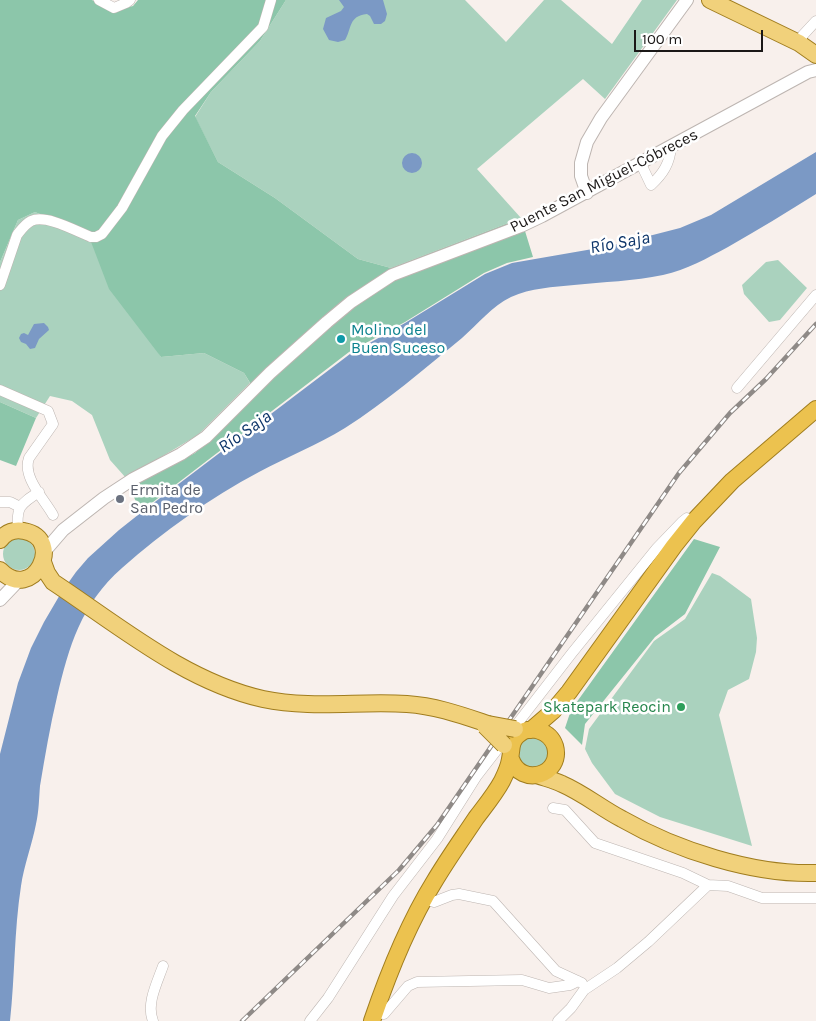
<!DOCTYPE html>
<meta charset="utf-8">
<style>
body{margin:0}
#map{position:relative;width:816px;height:1021px;overflow:hidden;background:#f8f0ec;font-family:Karla,sans-serif}
canvas{display:block}
.scale{position:absolute;left:634px;top:30px;width:129px;height:22px;box-sizing:border-box;border:2px solid #1b1817;border-top:0;padding-left:6px;font-size:15px;line-height:18px;white-space:nowrap;color:#1b1817;-webkit-text-stroke:4px #fff;paint-order:stroke}
</style>
<div id="map">
<canvas width="816" height="1021"></canvas>
<div class="scale">100 m</div>
</div>
<script>
const ctx = document.querySelector('canvas').getContext('2d');
ctx.lineJoin = 'round';
function paint(path, color) { ctx.fillStyle = color; ctx.fill(path, 'evenodd'); }
function stroke(path, color, width, dash) { ctx.strokeStyle = color; ctx.lineWidth = width; ctx.lineCap = dash ? 'butt' : 'round'; ctx.setLineDash(dash || []); ctx.stroke(path); }
function drawText(font, color, halo, rows, align = 'center') {
  ctx.font = font + ' Karla,sans-serif'; ctx.lineWidth = 5; ctx.setLineDash([]); ctx.textBaseline = 'middle'; ctx.strokeStyle = halo; ctx.fillStyle = color; for (const [text, x, y, turn = 0] of rows) {
    ctx.save(); ctx.translate(x, y); ctx.rotate((+turn || 0) * Math.PI / 180); ctx.textAlign = isNaN(turn) ? turn : align; if (halo) ctx.strokeText(text, 0, 0); ctx.fillText(text, 0, 0); ctx.restore();
  }
}
paint(new Path2D(`
 M286,0H465L506,42L544,0H561L612,44L642,0H677L605,99L583,79L477,169L521,218L391,268L358,259L275,198L218,162L195,117L211,92L260,41Z
 M35,212L88,234L161,357L204,353L244,373L250,383L198,435L126,478L110,460L92,415L72,401L50,396L36,418L0,402V262L18,220Z
 M778,260L807,288L780,320L769,322L744,294L742,285L766,262Z
 M3 554a16 16 0 1 1 32 0a16 16 0 1 1-32 0Z
 M712,573L720,576L751,599L757,638L756,652L749,679L728,690L719,715L752,846L660,817L615,794L592,763L585,749L589,729L654,641L685,619Z
 M526,735L547,741L550,758L537,770L520,765L515,748Z`), '#aad2be');
paint(new Path2D(`
 M0,0H92L112,11L133,6L138,0H286L260,41L211,92L195,116L218,162L275,198L358,259L391,268L521,218L533,257L507,263L484,273L405,322L349,352L140,512L130,487L195,453L227,425L257,394L244,373L204,353L161,357L109,289L88,234L35,212L18,220L0,262Z
 M0,402L36,418L16,466L0,460Z
 M694,539L720,547L685,614L655,637L585,724L582,745L565,728L571,710Z`), '#8cc6aa');
paint(new Path2D(`
 M339,0H383L387,14L385,21L381,24H374L370,16L367,14C348,16 352,29 345,40L338,42L329,40L323,29L326,18L341,11L344,7Z
 M816,152V194C787,212 758,230 728,247C707,258 687,270 663,275C634,281 603,282 574,285C553,287 531,288 511,297C492,306 478,324 462,338C424,369 386,402 345,428C317,445 287,457 259,472C210,498 164,531 122,568C81,604 69,646 57,697C50,726 45,756 40,786C39,798 39,811 36,824C32,845 24,865 21,886C14,931 15,976 10,1021H0V754L18,683L31,648L44,622L61,593L76,572L88,558L119,530L143,511L350,354L405,323L485,274L512,263L610,246L680,228L711,215Z
 M402 163a10 10 0 1 1 20 0a10 10 0 1 1-20 0Z
 M44,323L48,327L49,330L39,339L35,348L30,349L26,344L21,342L19,338L21,334L24,333L28,335L34,324Z`), '#7b99c5');
const minor = new Path2D(`
 M99,0L114,8L126,3L130,0
 M799,43L803,35L816,21
 M641,164L651,185C663,174 670,163 671,147
 M0,285L17,235C21,230 25,224 31,221C46,214 76,231 91,237H96L102,234L122,208L162,136L183,110L263,27L271,0
 M737,388L816,295
 M0,390L48,411L53,424L29,458C22,477 44,499 53,515
 M0,502H10L20,507
 M18,530C16,507 20,504 39,492
 M553,808L565,810L595,843L683,873L708,885
 M424,899L434,902L452,895L459,894L493,901L556,971L582,983
 M375,1013L384,1014L408,986L417,982L522,980L549,988L570,985L578,981
 M153,1021C146,1004 157,983 163,966
 M310,1021L328,998L393,896L437,839L476,777L572,653L657,548L682,522L687,518L694,521
 M558,1021L571,1008L584,990L617,968L648,942L708,885L728,886L762,898H816`);
const tertiary = new Path2D(`
 M587,193L581,176V163L587,142L601,118L687,0
 M44,552L63,530L104,498L133,479L181,454L206,437L270,373L327,322L351,302L392,275L521,226L542,216L808,72L816,70
 M0,600L20,579`);
const primary = new Path2D(`
 M710,0L799,43L816,55
 M0,540C6,532 15,529 24,531C66,539 33,604 0,570
 M43,562L47,573L53,582C118,625 186,682 263,699C311,709 359,701 407,704C436,706 461,715 488,724
 M537,775C545,778 554,780 562,784C583,793 601,808 622,819C676,850 753,875 816,873`);
const trunk = new Path2D(`
 M531,730L553,711L569,692L674,546L694,521L732,481L816,409
 M372,1021C388,974 408,924 434,882C447,860 462,839 476,818C485,806 495,794 502,781C505,775 509,766 510,759C512,750 510,742 518,735C530,724 550,731 555,746C563,775 521,788 511,759`);
stroke(minor, '#bdb5b1', 11);
stroke(tertiary, '#bdb5b1', 14);
stroke(primary, '#a07d1f', 18);
stroke(trunk, '#a07d1f', 18);
stroke(minor, '#fff', 10);
stroke(tertiary, '#fff', 12);
stroke(primary, '#f1d17b', 16);
stroke(trunk, '#ecc24f', 16);
const rail = new Path2D(`
 M242,1021L399,870L437,825L679,473L730,413L766,379L816,324`);
stroke(rail, '#8f8a87', 4.5);
stroke(rail, '#fff', 2.5, [8]);
const primaryBridge = new Path2D(`
 M488,724L515,729
 M485,726L504,745`);
stroke(primaryBridge, '#a07d1f', 18, []);
stroke(primaryBridge, '#f1d17b', 16);
for (const [x, y, r, color] of [
 [341,339,5,"#0f9aa8"],
 [120,499,5,"#6b7280"],
 [681,707,5,"#2e9e5b"]
]) { const dot = new Path2D(); dot.arc(x, y, r, 0, 2 * Math.PI); ctx.fillStyle = color; ctx.fill(dot); stroke(dot, '#fff', 2); }
drawText('16px', '#1b1817', '#fff', [
 ["Puente San Miguel-Cóbreces",604,181,-27]
]);
drawText('16px', '#0d838f', '#fff', [
 ["Molino del",351,330],
 ["Buen Suceso",351,348]
], 'left');
drawText('16px', '#5b616d', '#fff', [
 ["Ermita de",130,490],
 ["San Pedro",130,508]
], 'left');
drawText('16px', '#27864d', '#fff', [
 ["Skatepark Reocin",671,707]
], 'right');
drawText('italic 18px', '#0c3469', '#fff', [
 ["Río Saja",620,243,-10],
 ["Río Saja",245,432,-35]
]);
</script>
